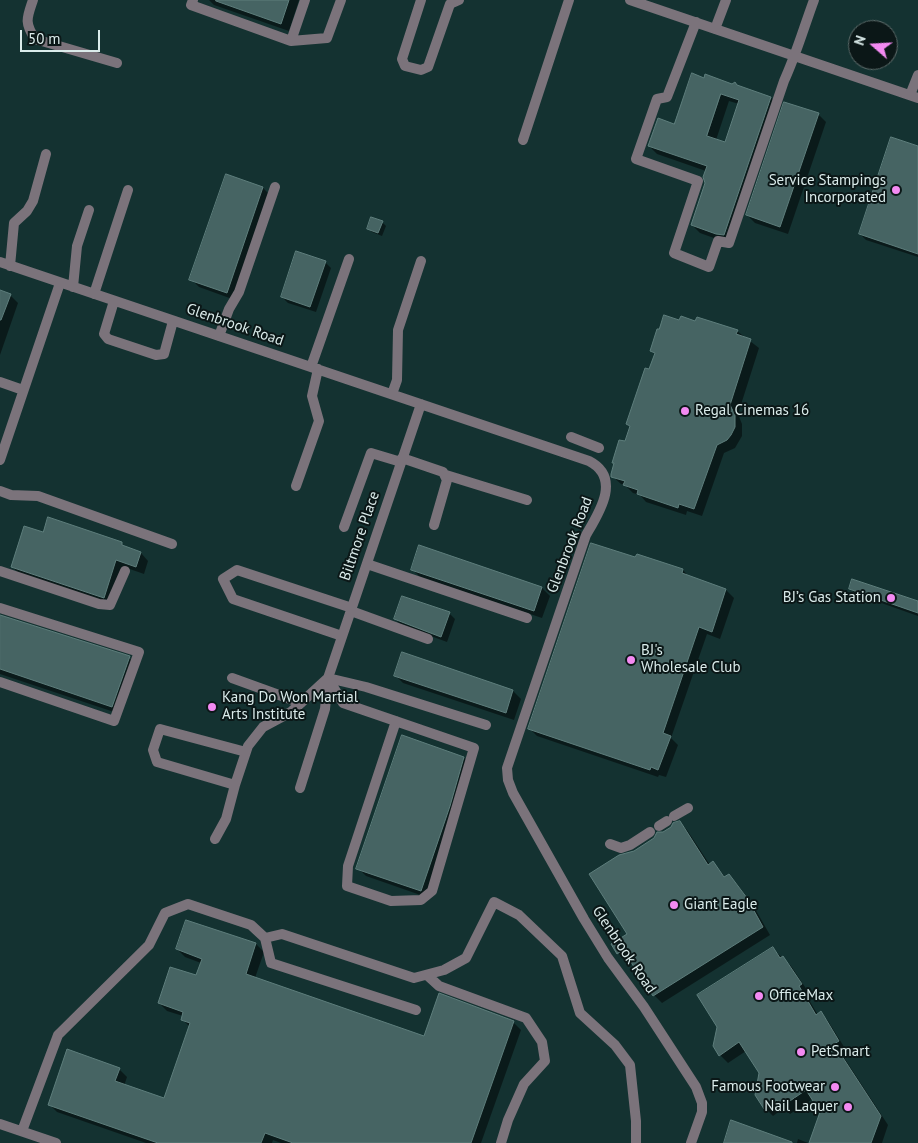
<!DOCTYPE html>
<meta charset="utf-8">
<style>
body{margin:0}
#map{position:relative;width:918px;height:1143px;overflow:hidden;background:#143231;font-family:"PT Sans",sans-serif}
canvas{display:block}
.north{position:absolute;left:848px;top:20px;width:50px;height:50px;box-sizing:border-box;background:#0b1717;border:1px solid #5e6c6b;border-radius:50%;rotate:289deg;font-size:14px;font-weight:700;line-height:20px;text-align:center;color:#daebea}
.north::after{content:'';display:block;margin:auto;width:18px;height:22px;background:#f38af2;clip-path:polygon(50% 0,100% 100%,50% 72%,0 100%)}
.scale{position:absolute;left:20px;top:30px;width:80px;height:22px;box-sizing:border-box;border:2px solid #daebea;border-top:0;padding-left:6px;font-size:15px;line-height:18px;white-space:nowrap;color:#daebea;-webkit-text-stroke:4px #0b1717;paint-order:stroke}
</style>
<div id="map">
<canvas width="918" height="1143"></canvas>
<div class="north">N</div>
<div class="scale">50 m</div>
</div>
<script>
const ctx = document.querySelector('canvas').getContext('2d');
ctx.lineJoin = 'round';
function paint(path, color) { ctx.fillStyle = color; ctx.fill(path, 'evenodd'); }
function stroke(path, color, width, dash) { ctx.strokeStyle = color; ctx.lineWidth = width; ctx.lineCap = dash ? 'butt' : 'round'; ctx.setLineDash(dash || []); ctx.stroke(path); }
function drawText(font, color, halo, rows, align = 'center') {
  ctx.font = font + ' "PT Sans",sans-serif'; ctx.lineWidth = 4; ctx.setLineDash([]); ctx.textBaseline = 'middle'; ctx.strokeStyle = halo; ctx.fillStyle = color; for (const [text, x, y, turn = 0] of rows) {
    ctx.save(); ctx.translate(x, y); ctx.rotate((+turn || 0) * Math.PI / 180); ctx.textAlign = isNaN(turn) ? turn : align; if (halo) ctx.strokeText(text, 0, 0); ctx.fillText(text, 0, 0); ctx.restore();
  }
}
paint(new Path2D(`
 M209,0H299L289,31L214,5Z
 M705,79L738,87L771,98L779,106L725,242L700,233L692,225L706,183V171L657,154L649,146L674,126ZM729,101L739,104L726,143L716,140Z
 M818,114L826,122L788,234L755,223L747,215Z
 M918,148V257L866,240L860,234Z
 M226,176L263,188L271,196L235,300L199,287L191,279Z
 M382,222L386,226L382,236L372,232L368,228Z
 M325,262L331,268L316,312L288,303L282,297Z
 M0,291L10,295L18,303L0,355Z
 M680,321L696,323L737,331L759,348L738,414L742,424V436L735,448L724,453L702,516L687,511L686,515L646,502L640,495L633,493L626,486L621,484L612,476L631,428L627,424L656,355L651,351Z
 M44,534L122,544L127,548L141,553L148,561L144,574L124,567L112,605L20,574L12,567Z
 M420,547L542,588L550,596L542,618L420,577L412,569Z
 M636,559L683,570L689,577L726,590L734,598L720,639L707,634L671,738L678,745L666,777L659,775L658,777L537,736L529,728Z
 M850,589L918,603V616L856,594Z
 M449,613L455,619L447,642L401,625L395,619Z
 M0,616L129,658L137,666L120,714L0,674Z
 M403,654L513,691L521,699L514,720L403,683L395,675Z
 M464,758L472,766L429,898L366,876L358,868Z
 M679,822L687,830L710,865L713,863L726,878L729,876L737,884L754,907L770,935L662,1003L654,995L630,959L626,961L618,953L629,934L634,852Z
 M187,921L256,944L264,952L255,978L425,1038L513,1022L521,1030L481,1143H281L273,1140L272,1143H146L57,1112L49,1104L119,1069L127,1077L124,1086L165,1100L190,1027L182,1019L183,1016L167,1011L159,1003L197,977L201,963L185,957L177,949Z
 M773,949L791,966L809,993L806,995L818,1015L821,1013L828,1021L846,1050L841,1053L888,1125L882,1143H810L821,1112L813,1099L790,1114L784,1108L773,1116L765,1108L760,1073L746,1051L728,1063L720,1055Z
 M798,1139L808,1143H797Z`), '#0007');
const building = new Path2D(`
 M216,0H289L281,24L216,1Z
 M692,73L704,78L705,74L732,84L735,82L737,85L771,97L724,235L716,234L691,225L705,183L703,177L707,166L648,146L658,118L674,124ZM721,94L739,100L725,142L707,136Z
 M784,102L819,113L780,227L746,215Z
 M891,137L918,146V254L859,234Z
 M226,174L263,187L227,293L189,280Z
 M371,217L383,221L378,233L367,229Z
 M296,251L326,261L310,307L281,297Z
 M0,290L11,294L1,320H0Z
 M664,315L679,320L681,316L695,321L697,317L738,330L736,334L751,339L730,405L735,415V427L731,435L727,440L717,445L694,509L679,504L678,508L637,494L638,490L623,485L625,481L611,477V474L614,463H612L619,440L625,441L630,426L626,424L645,368L649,369L655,353L650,351L657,329H659Z
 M48,517L122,542V545L141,552L136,567L116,560L104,598L11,567L24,526L43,532Z
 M591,543L635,557L637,554L683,569L682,573L726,589L712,632L699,627L663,733L671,736L658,770L651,767L650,770L528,729Z
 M419,545L542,587L534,611L411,570Z
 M852,579L918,601V613L849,589Z
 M402,596L450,612L441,637L394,619Z
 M0,615L130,656L112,707L0,669Z
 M402,652L513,690L506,713L394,676Z
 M402,735L464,757L450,806L421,891L356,869Z
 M680,821L708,865L713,861L724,877L729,874L747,898L763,927L653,996L623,950L617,954L611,944L627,934L589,874L619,855L634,851L654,838L657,832H663L671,827L673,823Z
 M186,920L256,943L246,974L424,1036L439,993L514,1021L471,1143H293L265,1133L261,1143H158L48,1105L67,1049L120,1068L115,1081L164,1098L190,1023L181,1020L183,1012L158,1003L170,967L196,975L202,959L176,949Z
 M773,947L780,958L783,956L802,984L799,986L816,1015L821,1011L839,1041L834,1044L881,1116L871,1143H809L820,1112L806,1090L781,1107L777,1100L764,1109L755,1095L759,1073L739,1042L719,1056L713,1046L717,1027L697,995Z
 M731,1120L792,1142V1143H724Z`);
paint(building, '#466463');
stroke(building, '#5e7e7c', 1);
stroke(new Path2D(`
 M33,0C27,18 24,22 35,39L117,63
 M193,0L191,5L291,41L305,0
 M421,0L402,59L405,66L421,70L428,67L450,4L459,0
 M630,0L918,98
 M696,22L667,97L657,99L636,159L698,181L674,253L709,267L718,241L729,243L784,81C796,55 804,27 814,0
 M715,29L726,0
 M291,41L327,38L341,0
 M910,95L918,75
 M523,140L569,0
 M0,262L589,461C622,478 599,513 586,535L507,768L508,780L513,793L584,919L608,958L644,1007L696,1087L702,1103V1112L691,1143
 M10,266L14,223L27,211L33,201L46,154
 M73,287L77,246L89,210
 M94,294L128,190
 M114,301L104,334L108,339L156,355L164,354L173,321
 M219,336L229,309L239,292L275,187
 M311,367L349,259
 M0,382L23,390
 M392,394L397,380L398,330L421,261
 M571,437L599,448
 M402,458L443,472L447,480L434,525
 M0,460L60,283
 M446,475L527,500
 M296,486L319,421L312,396L318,369
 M0,491L11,495L38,496L172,544
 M344,527L371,453L401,462
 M367,564L527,618
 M0,571L99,604L110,605L125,571
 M0,608L139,652L114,721L0,682
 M351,611L428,639
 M342,636L233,599L223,579L237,570L352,608
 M232,678L301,703
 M328,678L343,703L474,748L432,891L421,900L391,901L347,886L348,866L396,721
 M328,678L366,687L486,725
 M246,752L160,729L153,750L157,762L235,785L248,746L263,727L291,712L328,678
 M300,788L325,709L328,678L421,404
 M674,816L688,808
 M659,826L667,821
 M215,839L226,819L235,785
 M610,844L621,848L630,845L650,832
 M265,938L282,934L414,978L444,970L466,958L494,902L519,915L562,956L580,1013L615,1045L630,1065L636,1121V1143
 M427,975L439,986L526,1018L542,1042L545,1061L524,1084L508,1120L501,1143
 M0,1124L56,1143
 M22,1131L58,1035L149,945L165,913L188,904L251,925L265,938L271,963L416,1010`), '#7b737b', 10);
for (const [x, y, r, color] of [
 [896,190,5,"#f38af2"],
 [685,411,5,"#f38af2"],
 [891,598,5,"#f38af2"],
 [631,660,5,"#f38af2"],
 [212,707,5,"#f38af2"],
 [674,905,5,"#f38af2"],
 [759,996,5,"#f38af2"],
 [801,1052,5,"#f38af2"],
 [835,1087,5,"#f38af2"],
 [848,1107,5,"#f38af2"]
]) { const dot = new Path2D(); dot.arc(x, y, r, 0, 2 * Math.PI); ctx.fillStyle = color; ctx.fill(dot); stroke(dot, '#0b1717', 2); }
drawText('15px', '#daebea', '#0b1717', [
 ["Service Stampings",886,181,"right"],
 ["Incorporated",886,198,"right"],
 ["Regal Cinemas 16",695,411],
 ["BJ’s Gas Station",881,598,"right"],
 ["BJ's",641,651],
 ["Wholesale Club",641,668],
 ["Kang Do Won Martial",222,698],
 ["Arts Institute",222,715],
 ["Giant Eagle",684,905],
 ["OfficeMax",769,996],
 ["PetSmart",811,1052],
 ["Famous Footwear",825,1087,"right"],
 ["Nail Laquer",838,1107,"right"]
], 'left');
drawText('15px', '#daebea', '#0b1717', [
 ["Glenbrook Road",235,325,19],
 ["Biltmore Place",360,536,-71],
 ["Glenbrook Road",570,545,-69],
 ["Glenbrook Road",624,950,56]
]);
</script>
